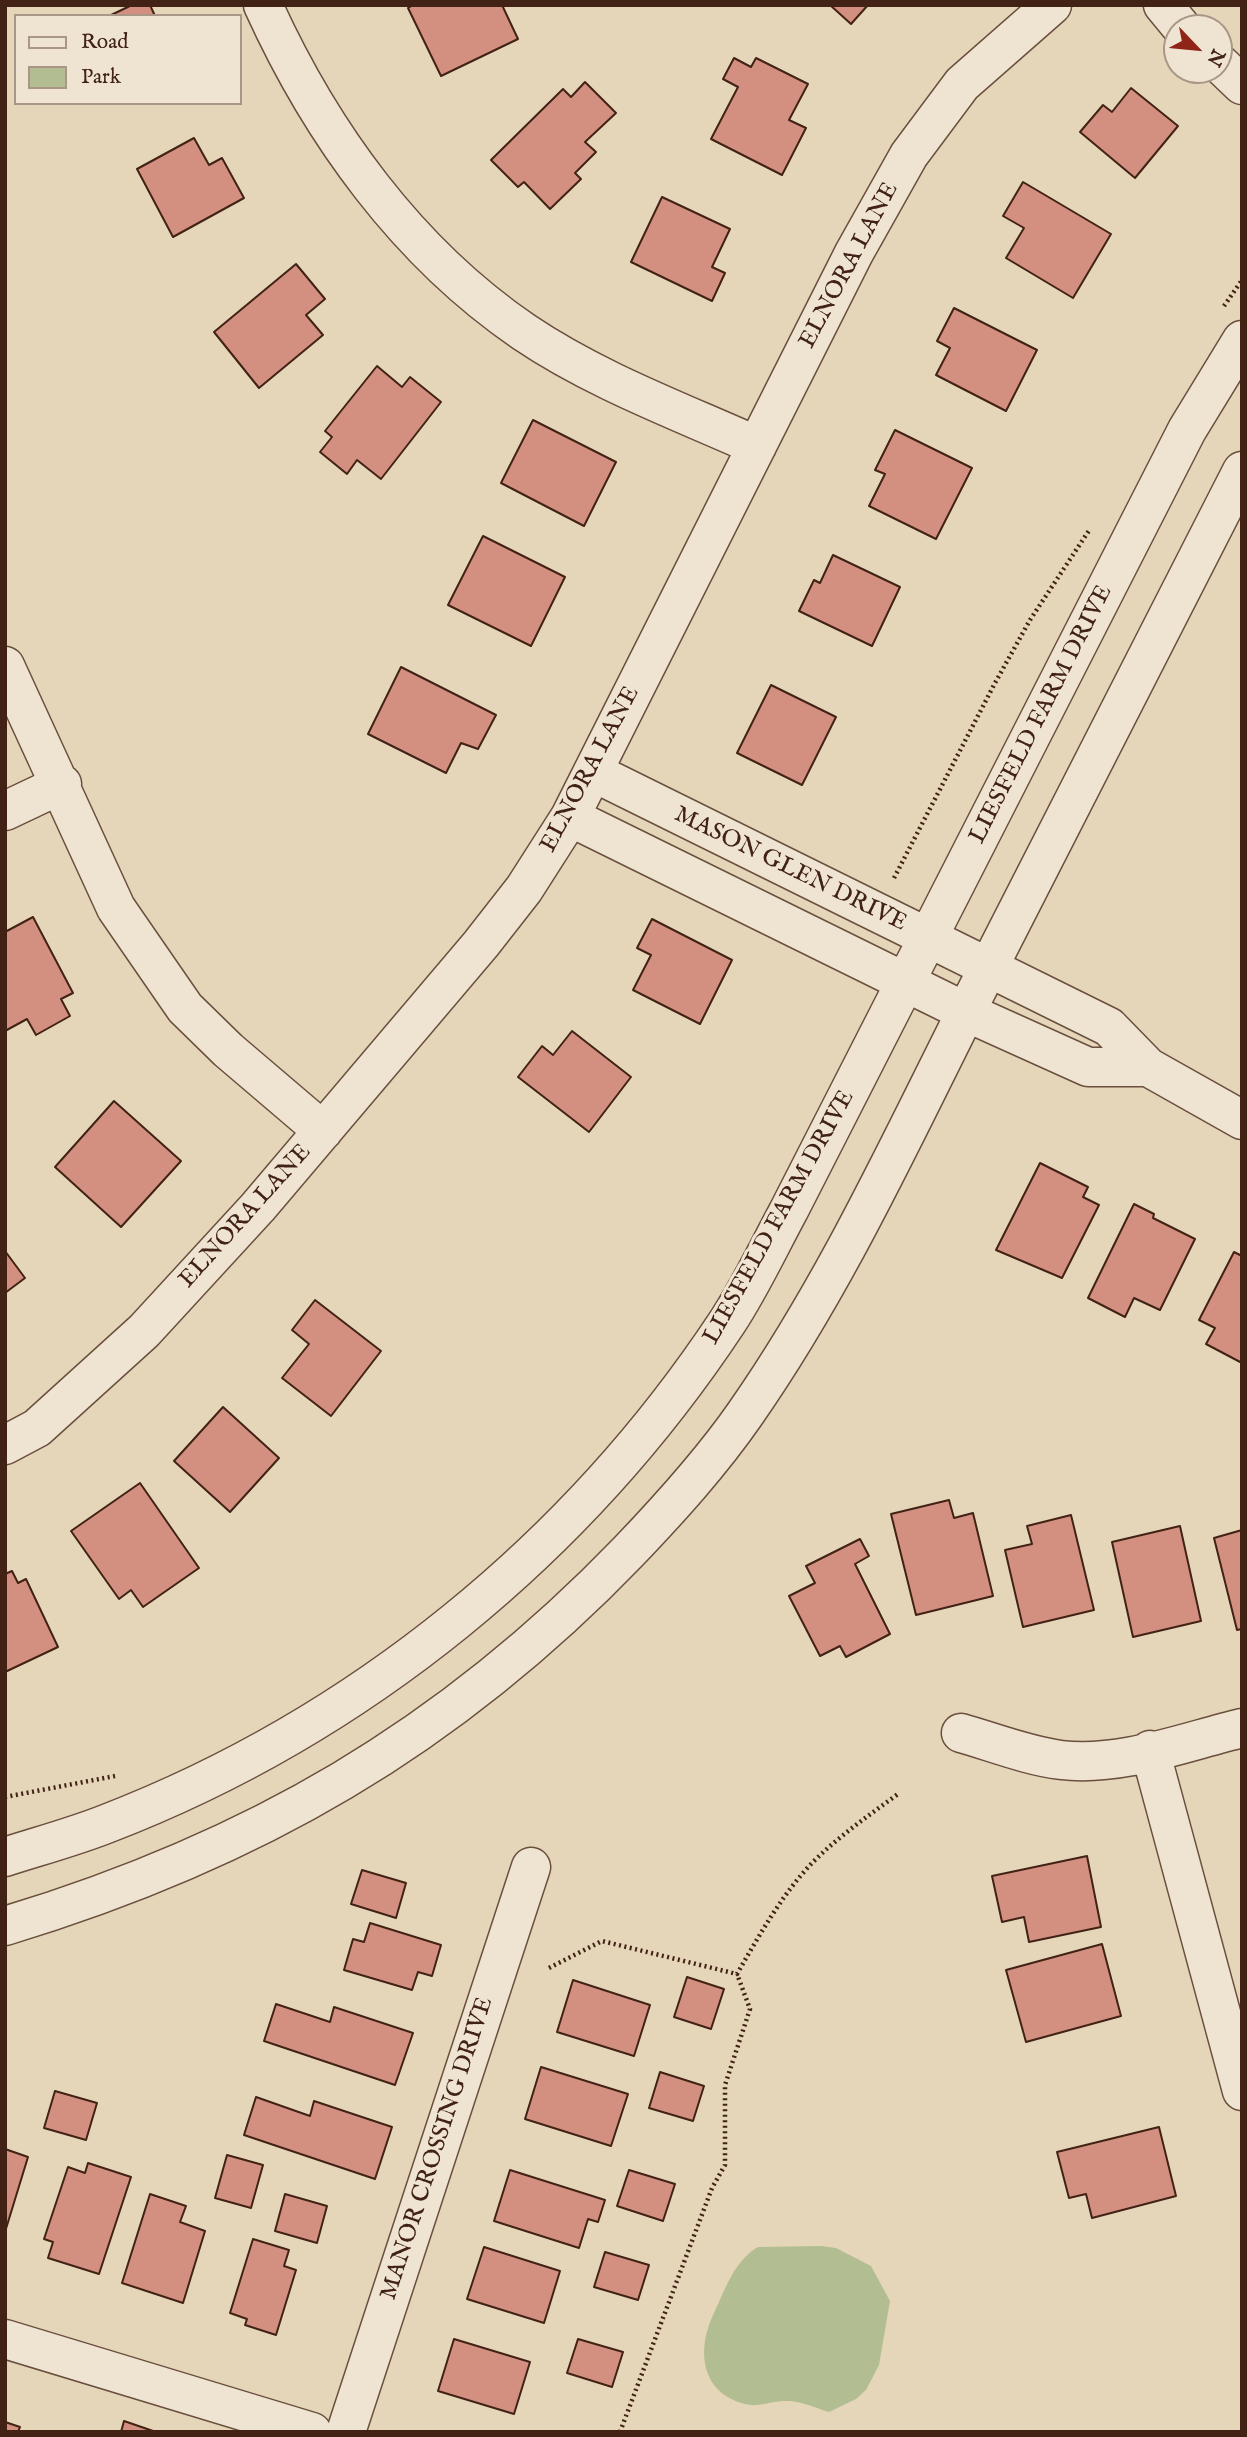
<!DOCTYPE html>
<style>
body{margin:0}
#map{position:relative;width:1247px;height:2437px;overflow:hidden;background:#e6d6b9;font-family:"IM FELL English",serif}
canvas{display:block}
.frame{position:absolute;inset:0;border:7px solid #412215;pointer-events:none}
.legend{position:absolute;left:14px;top:14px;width:228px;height:91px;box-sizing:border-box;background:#efe4d2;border:2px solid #a99686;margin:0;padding:9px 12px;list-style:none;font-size:21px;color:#412215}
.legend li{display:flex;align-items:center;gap:14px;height:35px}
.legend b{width:35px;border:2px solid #a99686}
.north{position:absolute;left:1163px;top:14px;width:70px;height:70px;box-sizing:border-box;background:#efe4d2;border:2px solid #a99686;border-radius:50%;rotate:116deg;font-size:19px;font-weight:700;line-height:28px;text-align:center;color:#412215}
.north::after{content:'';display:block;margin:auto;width:24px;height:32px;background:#8f2418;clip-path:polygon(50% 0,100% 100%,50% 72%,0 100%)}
</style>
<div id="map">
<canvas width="1247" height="2437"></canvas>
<div class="frame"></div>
<ul class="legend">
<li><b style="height:9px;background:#efe4d2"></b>Road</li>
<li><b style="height:19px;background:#b2be91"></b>Park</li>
</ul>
<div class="north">N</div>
</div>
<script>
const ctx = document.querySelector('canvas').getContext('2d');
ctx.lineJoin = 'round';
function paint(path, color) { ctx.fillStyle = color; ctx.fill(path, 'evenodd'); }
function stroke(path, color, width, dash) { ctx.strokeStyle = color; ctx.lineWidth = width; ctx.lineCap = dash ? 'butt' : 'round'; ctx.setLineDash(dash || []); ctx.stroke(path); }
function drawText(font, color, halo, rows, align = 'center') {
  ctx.font = font + ' "IM FELL English",serif'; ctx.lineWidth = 6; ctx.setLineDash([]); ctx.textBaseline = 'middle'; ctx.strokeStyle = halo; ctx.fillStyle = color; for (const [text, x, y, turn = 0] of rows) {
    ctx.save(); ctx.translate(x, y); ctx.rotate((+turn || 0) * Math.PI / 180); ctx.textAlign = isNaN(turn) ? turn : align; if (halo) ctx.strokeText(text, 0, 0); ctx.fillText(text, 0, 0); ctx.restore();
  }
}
paint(new Path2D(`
 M821,2246L836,2248L871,2266L890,2301L879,2365L866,2390L856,2399L829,2412C815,2408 802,2401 787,2401C773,2400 759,2408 745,2404C699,2392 697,2348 714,2313C726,2288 734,2261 758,2247Z`), '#b2be91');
const building = new Path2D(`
 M132,5H150L155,16H109Z
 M413,5H502L518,39L441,76L408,8Z
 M830,5H868L851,24Z
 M734,58L751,67L756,58L808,84L789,120L806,128L782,175L711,139L738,87L723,79Z
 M585,82L616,113L585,142L596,152L575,173L581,179L550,209L524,182L518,187L491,160L563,89L571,97Z
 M1131,88L1178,126L1135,178L1080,132L1103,105L1112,112Z
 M194,138L209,165L222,158L244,198L173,237L137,169Z
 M1023,182L1111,234L1073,298L1006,258L1024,228L1003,216Z
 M662,197L730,229L712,267L725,273L712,301L631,262Z
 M296,264L325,299L306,315L323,335L259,388L214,332Z
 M954,308L1037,350L1006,411L936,375L950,348L937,341Z
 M377,366L402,387L410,377L441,402L381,479L357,460L347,474L320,452L332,437L325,431Z
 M533,420L616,462L584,526L501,483Z
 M895,430L972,468L936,539L869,506L885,474L875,470Z
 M483,536L565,577L531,646L448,605Z
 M833,555L900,587L872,646L799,611L814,580L820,583Z
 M401,667L496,715L478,749L461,743L446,773L368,734Z
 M771,685L836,717L802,785L737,753Z
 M33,917L73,993L61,999L70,1016L36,1035L27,1019L5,1031V932Z
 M652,919L732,960L700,1024L633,990L651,955L637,948Z
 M572,1031L631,1077L589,1132L518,1077L542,1046L553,1055Z
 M114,1101L181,1161L121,1227L55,1167Z
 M1040,1163L1088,1187L1083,1197L1099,1205L1062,1278L996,1250Z
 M1134,1204L1154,1214L1153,1218L1195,1239L1160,1310L1134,1298L1125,1317L1088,1298Z
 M5,1251L25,1278L5,1293Z
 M1234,1252L1242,1256V1363L1206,1344L1215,1328L1199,1320Z
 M315,1300L381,1351L331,1416L282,1378L309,1344L292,1330Z
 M223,1407L279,1458L230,1512L174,1461Z
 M140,1483L199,1568L143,1607L131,1590L119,1599L71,1531Z
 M949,1500L954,1518L973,1513L993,1596L916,1615L891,1514Z
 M1071,1515L1094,1610L1023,1627L1005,1550L1032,1544L1027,1526Z
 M1180,1526L1201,1621L1133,1637L1112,1542Z
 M1242,1530V1629L1237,1630L1214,1538Z
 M860,1539L869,1556L855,1564L890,1634L846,1657L840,1646L820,1656L789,1596L815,1583L806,1566Z
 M12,1571L18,1583L26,1579L58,1647L5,1672V1574Z
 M1087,1856L1101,1927L1029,1942L1024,1917L1002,1922L992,1876Z
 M362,1870L406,1883L396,1918L351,1904Z
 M370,1923L441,1945L432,1976L418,1972L412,1990L344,1970L353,1939L364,1942Z
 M1102,1944L1121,2016L1026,2042L1006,1970Z
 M687,1977L724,1989L711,2029L674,2017Z
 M573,1980L650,2005L634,2056L557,2032Z
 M276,2004L330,2022L334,2007L413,2033L395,2085L264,2041Z
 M541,2067L628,2094L611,2146L525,2119Z
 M660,2072L704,2086L693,2121L649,2108Z
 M55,2091L97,2103L86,2140L44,2128Z
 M256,2097L310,2116L314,2101L392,2127L375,2179L244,2135Z
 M1159,2127L1176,2196L1092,2218L1086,2194L1069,2198L1057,2152Z
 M5,2149L28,2157L5,2232Z
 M227,2155L263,2165L251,2208L215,2198Z
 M88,2163L131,2177L99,2274L48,2258L53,2242L44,2239L68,2167L85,2173Z
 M510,2170L605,2200L598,2222L588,2219L579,2248L494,2221Z
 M629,2170L675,2184L663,2221L617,2206Z
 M150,2194L186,2206L180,2222L205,2231L183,2303L122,2283Z
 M285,2194L327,2206L317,2243L275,2231Z
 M253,2239L289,2250L284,2266L296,2270L276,2335L245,2325L247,2319L230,2313Z
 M484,2247L560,2271L544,2323L467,2299Z
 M605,2252L649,2265L638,2300L594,2287Z
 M454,2339L530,2362L514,2414L438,2391Z
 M578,2339L623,2352L612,2387L567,2373Z
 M124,2421L156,2432H121Z
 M5,2422L20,2427L18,2432H5Z`);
paint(building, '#d39080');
stroke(building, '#412215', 2);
const minor = new Path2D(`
 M263,5C321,133 407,252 524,332C595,380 679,411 757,446
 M1163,5L1182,28
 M1219,63L1242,85
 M5,666L116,908L185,1008L228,1050L323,1131
 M593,772L1109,1027L1148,1067L1242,1120
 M5,811L62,784
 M570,817L966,1012L1088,1067H1148
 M5,1445L37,1428L144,1331L258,1207L481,944L524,889L570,817L854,253L909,155L962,84L1052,5
 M961,1733C993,1742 1028,1756 1061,1760C1121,1767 1184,1742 1242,1728
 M1150,1750L1242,2091
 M5,1857C39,1846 73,1837 106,1824C360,1726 578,1548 728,1321C751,1286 769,1247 789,1210L1187,430L1242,340
 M5,1926C253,1851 449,1738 629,1551C670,1508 711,1463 745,1414C838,1281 906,1130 979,986C1066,814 1153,642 1242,471
 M5,2339L312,2432
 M346,2432L531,1867`);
stroke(minor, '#6a4f3e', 41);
stroke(new Path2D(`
 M1224,306L1242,280
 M894,878L995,683L1030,620L1090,529
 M5,1797L115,1776
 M549,1968L602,1941L737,1974C759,1936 782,1894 813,1862C839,1836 868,1816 898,1794
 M620,2432L712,2188L725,2165V2085L750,2009L737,1974`), '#412215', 4.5, [2, 3.5]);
stroke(minor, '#efe4d2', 38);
drawText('24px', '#412215', '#efe4d2', [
 ["ELNORA LANE",850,266,-62],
 ["LIESFELD FARM DRIVE",1042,715,-63],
 ["ELNORA LANE",591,770,-62],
 ["MASON GLEN DRIVE",790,870,26],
 ["ELNORA LANE",246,1217,-48],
 ["LIESFELD FARM DRIVE",780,1218,-61],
 ["MANOR CROSSING DRIVE",438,2149,-72]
]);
</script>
